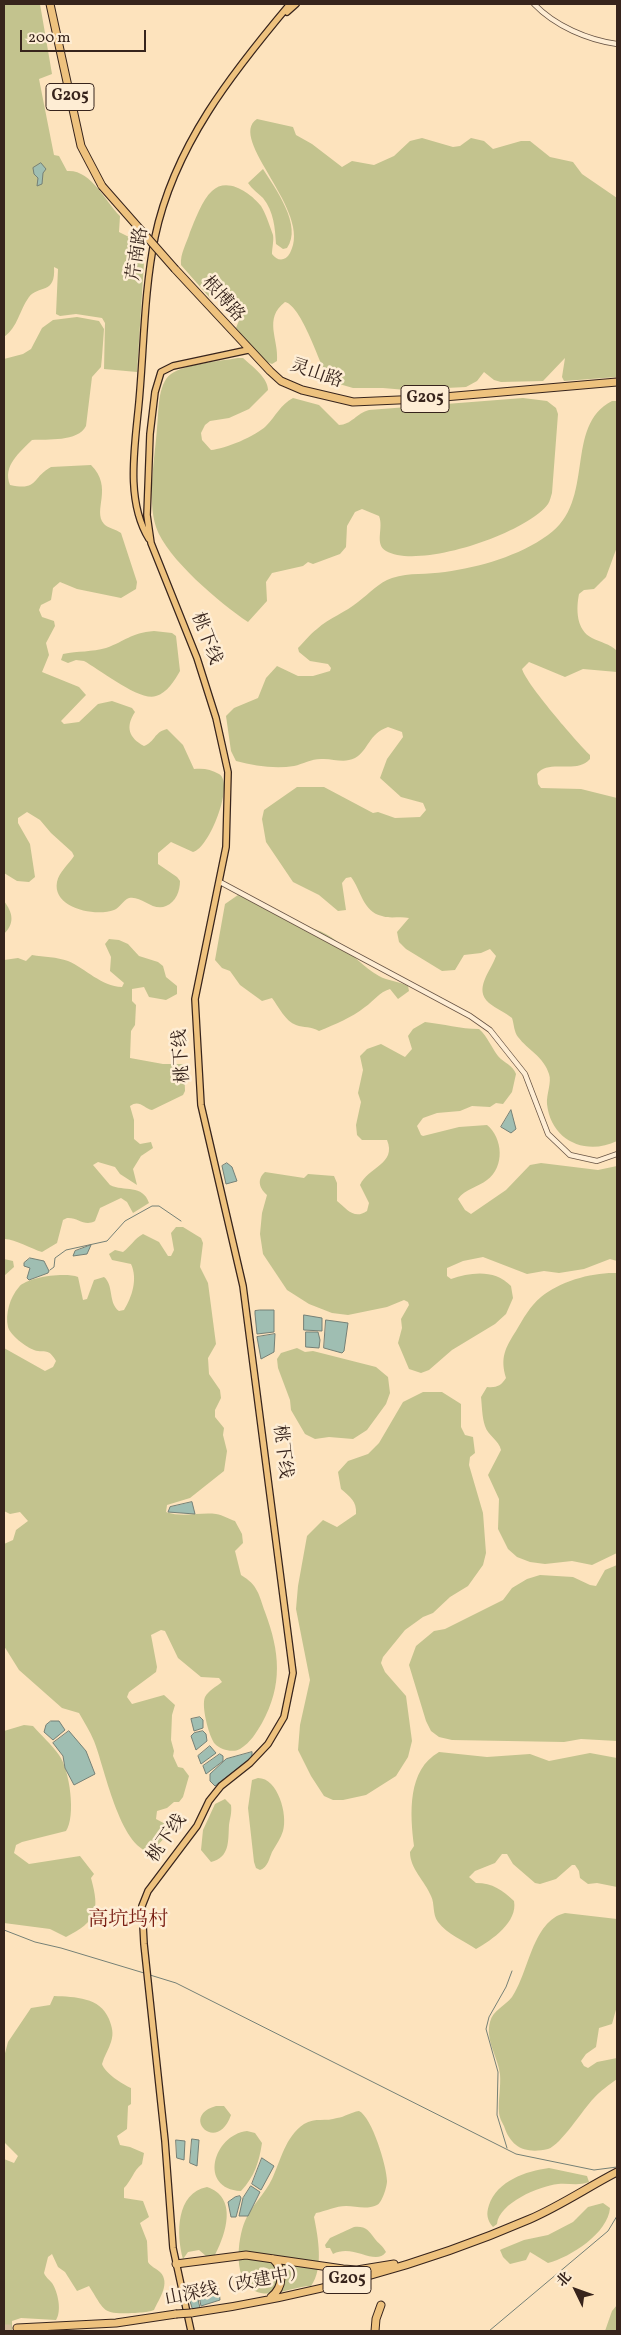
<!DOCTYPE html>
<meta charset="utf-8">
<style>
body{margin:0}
#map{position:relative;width:621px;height:2335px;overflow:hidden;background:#fde3bd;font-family:Vollkorn,"Noto Serif SC",serif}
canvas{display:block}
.frame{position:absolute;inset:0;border:5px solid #37241c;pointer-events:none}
.north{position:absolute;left:551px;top:2265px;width:50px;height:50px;-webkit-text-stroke:4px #feedd4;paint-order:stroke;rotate:312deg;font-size:14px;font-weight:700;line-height:20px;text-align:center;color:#37241c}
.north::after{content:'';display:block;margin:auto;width:18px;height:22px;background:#37241c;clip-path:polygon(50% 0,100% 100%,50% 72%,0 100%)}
.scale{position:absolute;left:20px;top:30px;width:126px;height:22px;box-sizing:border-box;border:2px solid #37241c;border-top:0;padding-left:6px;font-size:15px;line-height:18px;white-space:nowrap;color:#37241c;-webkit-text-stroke:4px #feedd4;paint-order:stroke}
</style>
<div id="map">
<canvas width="621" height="2335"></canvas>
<div class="frame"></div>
<div class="north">北</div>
<div class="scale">200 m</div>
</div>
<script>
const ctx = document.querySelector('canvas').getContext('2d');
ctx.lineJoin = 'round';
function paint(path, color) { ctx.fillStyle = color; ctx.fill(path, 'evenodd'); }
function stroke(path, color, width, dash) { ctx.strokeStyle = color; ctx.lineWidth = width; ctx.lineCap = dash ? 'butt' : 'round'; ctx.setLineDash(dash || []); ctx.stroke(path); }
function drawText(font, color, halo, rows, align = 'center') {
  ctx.font = font + ' Vollkorn,"Noto Serif SC",serif'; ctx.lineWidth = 5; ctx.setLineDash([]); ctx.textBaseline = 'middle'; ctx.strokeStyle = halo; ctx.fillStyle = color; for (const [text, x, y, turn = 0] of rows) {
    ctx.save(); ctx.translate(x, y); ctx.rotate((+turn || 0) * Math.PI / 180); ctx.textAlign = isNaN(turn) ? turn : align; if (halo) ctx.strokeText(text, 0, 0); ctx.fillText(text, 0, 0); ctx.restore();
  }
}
paint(new Path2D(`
 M4,4H40L52,74L39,79L54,155L59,156L67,171C91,169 105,201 120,216L119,232L129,237H142L141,246L145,247L137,372L104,369L105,323L102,318L76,314L60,316L56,314L58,269L54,267C56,295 38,285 29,297C19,311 18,327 4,337Z
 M257,119L293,127L296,135L312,144L342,167L352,161L374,165L394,156L410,141L422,138L453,147L460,146L471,138L484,141L493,149L521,141H530L550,157L573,162L582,174L617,198V377L564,381L562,377L565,358L543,381L501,382L494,380L484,372L477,381L466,387L406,390L383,388H353L329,381C320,365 302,306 285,302C263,319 279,339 277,361L272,364L265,361L236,328L240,318C236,304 225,296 210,298L181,265C180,253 187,243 190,232C195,220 202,200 212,191C227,176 251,193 261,206C266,214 270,227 273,235C274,241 272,248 272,254C277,261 285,262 290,253C314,212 226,139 257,119Z
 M263,169C275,188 303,226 287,248L283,249L276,244C275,228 274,212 263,198C258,193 252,189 248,183Z
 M77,317L99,321L104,329L102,357L101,367L92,377L86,426C78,442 47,439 32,440C20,452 2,466 10,485C39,491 31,478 51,467L91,465C114,488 92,510 104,524C107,528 116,529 121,533L137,582L136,589L121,598L77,589L60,582L53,588L51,600L41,605L39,610L42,617L54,621L55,626L46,643L49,655L42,672L79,687L86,695L61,721L64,724L79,722L98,704L112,701L132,708L135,712C125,727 129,738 144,746C155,742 154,732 167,729L183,745L194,769C203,768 211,769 219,774C235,783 209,849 193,852L171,842L158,853V864L177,877L180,881C180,891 176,902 166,906C153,912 141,895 129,898C123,900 120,908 114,910C95,917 52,908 57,882C59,872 69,864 74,856L72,852L51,833L40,820L27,812L18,818V823L30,844L35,877L29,882L17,881L4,873V359L23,354L31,349L42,328L53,320Z
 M238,358H243C252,366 268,378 268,390L249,409L229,418L210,421L205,425L201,433L202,440L211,450C225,449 256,436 266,426C276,416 280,405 293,398L319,405L339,425C351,425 357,413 369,410L523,398L547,401L556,408L558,414L552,493C551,496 550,501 548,504C527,533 419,570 386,551C374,544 384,528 379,516L362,509L355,512L347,526L346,547L340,554L313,564L308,562L303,566L272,573L266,582L267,601L248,622C220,603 167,559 156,527C147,499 155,457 157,428C159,413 157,384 171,374C185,364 221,361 238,358Z
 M612,401H617V547L606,577L594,589L584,590L579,594C576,609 576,630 592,638C600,642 610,644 617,651V672L583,669L565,677L529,662L522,669C527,685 576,741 590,755V759C576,775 549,758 537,774L538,784L541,788L581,789L617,798V1141C586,1156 551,1141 547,1104C546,1095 552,1082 549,1074C544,1057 528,1050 518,1037C514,1032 514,1024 512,1018C505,1012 496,1009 489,1003C473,989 491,971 496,956L490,949L481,953L464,955L455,970L442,971L406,949L399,942L397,932L409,918C400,916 390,919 382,916C363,912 361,890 351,877L346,878L342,883L346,910L338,911L319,895L293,882L266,842L262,819L264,810L297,787H324L373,813L378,812L395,818L420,817L426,810L423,803L401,797L380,778L387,759L403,737L402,732L388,727C368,734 369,750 355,758C343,764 333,758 321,759C311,759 303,764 294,766C275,769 255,766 236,761L231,751L226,716L234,708L258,698L266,678L277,666L298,676H313L330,671L331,668L328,664L310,661L299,652L298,648C304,642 310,634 317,629C329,618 346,612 358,602C370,593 378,583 392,578C410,572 427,575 445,572C480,567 519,556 548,535C597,501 563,426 612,401Z
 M154,631L172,633L176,636L180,671C175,680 167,693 156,696C140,702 99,669 84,661L76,660L68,663L61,660L63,654C78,651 92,652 106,648C126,641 130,633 154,631Z
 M238,895C260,897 280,912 296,926C336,927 348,958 379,976C388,981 398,981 408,986L409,991L398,999L390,989C379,992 374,1001 365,1007C351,1018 336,1024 319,1031C311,1026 304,1028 296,1025C286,1022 278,1006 272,998L262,1001L240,985L230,971L222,968L215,960L225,904Z
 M4,901C13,913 15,923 4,934Z
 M109,939L119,940L128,944L139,956L158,962L163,966L166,977L177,986V994L166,1000L149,997L144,987L132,989V1001L136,1005L135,1025L131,1031L130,1058L163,1064H184L185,1091L183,1095L152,1110C144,1108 139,1099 130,1106L134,1120V1139L140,1144L151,1142L153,1148L141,1156L133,1169L137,1185L120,1174L115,1167L98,1162L93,1165L110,1185C124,1192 143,1184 149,1203L133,1213L127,1202L121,1198L100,1208L95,1221C84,1227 78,1217 67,1218L63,1220L57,1243L42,1252C32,1249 13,1238 4,1239V960L18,958L26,961L32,955C44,957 57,957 68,961C86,969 101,986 122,987L124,983L110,971L111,957L105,944Z
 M425,1022C444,1024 460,1029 479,1029C488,1037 491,1047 498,1056C504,1063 513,1065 516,1074L512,1092L503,1104L496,1103L490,1107L472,1106L460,1111L437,1113L423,1118L417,1126L421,1135L423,1136L459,1127L487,1125C503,1138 505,1167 487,1180C478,1187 465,1189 458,1199L465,1210L471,1214L506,1190L530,1165L541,1163L598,1170L617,1166V1261L610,1259L584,1269L559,1273L544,1271L527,1274L483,1257L463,1261L447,1268V1276L451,1279C471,1272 495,1269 511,1286L513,1298L506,1314L495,1324L452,1350L429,1370L421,1373L409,1369L398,1343L402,1328L401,1319L409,1305L408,1302L404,1300L387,1307L348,1315L332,1313L309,1304L287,1290L263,1254L260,1234L262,1213L267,1195C260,1189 256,1180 265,1172L304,1178L308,1174L334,1176L337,1183V1201C347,1209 354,1220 367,1211L369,1203L360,1185C368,1167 397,1164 387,1140H362L357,1135L356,1125L361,1102L358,1093L363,1070L360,1056L367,1049L381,1044L405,1057L412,1049L408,1036L413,1029Z
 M176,1227H183L196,1235L201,1238L203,1243L200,1267L208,1283L216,1344L208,1358L209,1374L220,1390L221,1398L215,1410V1417L224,1428L223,1435L227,1451L224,1471L190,1498L167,1505L166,1512C183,1518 199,1512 216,1514C223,1515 229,1519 235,1521L242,1534L243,1543L235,1551L241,1575C258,1585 259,1595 265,1612C280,1652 283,1685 262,1723C256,1733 251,1742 240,1749C233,1753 221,1750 215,1744C209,1737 201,1706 205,1697C209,1690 216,1687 222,1682L219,1678L201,1677L178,1658L165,1631L161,1630L151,1635L157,1667L156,1672L129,1692L127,1697L132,1704L164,1695L175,1705L172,1715L171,1740L174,1751L173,1756L178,1767L183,1768L189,1776L183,1797L179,1802H174L167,1808L157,1811L156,1819L171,1827L172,1830L151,1852C120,1849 104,1765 94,1741C90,1731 84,1722 79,1713L62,1708L19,1670L4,1646V1544L13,1540L16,1530L28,1521L20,1512L10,1514L4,1511V1348L45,1371L53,1367L56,1361C48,1347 46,1354 34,1350C26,1347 10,1335 8,1327C5,1314 10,1297 19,1287C27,1277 65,1272 78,1277L83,1300L87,1299L94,1280L104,1277C114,1285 108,1303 119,1311L124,1310C132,1297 138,1279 131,1264L112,1260L109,1254L115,1250L123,1252C131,1246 134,1239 143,1234L159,1242L168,1256H171L174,1250L171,1233Z
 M4,1259L13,1261L14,1267L4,1276Z
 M617,1273V1553L592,1565L572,1561L545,1564L530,1562L517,1557L508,1549L498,1529L499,1499L488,1475L501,1450C499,1440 488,1436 485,1426C482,1417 482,1406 481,1397L487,1387C496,1388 501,1386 506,1378C500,1358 505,1348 516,1331C523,1319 530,1306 541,1297C560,1281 593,1272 617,1273Z
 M297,1348L305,1352L313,1351L376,1367L388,1377L390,1393L386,1404L367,1430L353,1439L329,1437L315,1439L305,1434L291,1410L290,1400L278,1368L277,1359L281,1353Z
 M423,1392H442L461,1404V1427L465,1435L473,1437L475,1453L470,1457L469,1465L483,1513L486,1553L483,1565L468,1586L450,1597L433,1613L423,1617L405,1630L383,1657L381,1663L385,1672L406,1696L412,1741L408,1757L396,1776L366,1795L343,1800H333L324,1796L311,1776L298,1750L300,1725L310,1680L296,1609L298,1586L307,1536L323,1520L337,1527L356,1514C357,1501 350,1497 341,1489L338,1472L348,1461L368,1454L379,1443L403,1402Z
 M617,1565V1741L581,1739L564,1742L452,1740L439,1737L431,1731L426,1721L409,1665L416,1646L434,1631L445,1629L503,1600L512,1588L527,1579L540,1575L573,1577L590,1585L596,1586L605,1570Z
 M24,1725L33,1726C41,1735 52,1745 59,1755C70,1770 76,1817 66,1831L22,1842L16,1845L14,1853L29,1864L80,1856L94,1874L91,1878C100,1911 97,1921 66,1937L50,1929L4,1923V1731Z
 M439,1752L487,1757L530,1754L549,1761L590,1753L617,1758V1887L597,1883L588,1884L580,1878L579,1871L575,1865H572L556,1879L540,1884L535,1883L513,1864L507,1854H502L495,1863L475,1871L469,1877L476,1883C493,1883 502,1890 514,1901C518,1922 492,1940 476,1949C464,1941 447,1934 438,1922C432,1914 435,1904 431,1896C425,1881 410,1869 410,1852L414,1846C410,1814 407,1770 439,1752Z
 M258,1778C278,1778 288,1815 283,1831C281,1838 276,1845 272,1852C269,1859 268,1867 260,1870L256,1868L254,1862L248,1808L252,1780Z
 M225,1799L231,1805C232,1813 230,1818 229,1825C228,1842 230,1857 211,1862L201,1850L203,1830L215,1804Z
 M565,1913L617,1919V2006L612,2024L599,2028L596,2047L586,2054L581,2061L584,2066L588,2068L597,2062L617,2058V2079C609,2085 600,2091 594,2098C583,2109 561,2145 548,2149C526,2154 511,2148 504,2126C502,2122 499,2117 499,2112C498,2100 501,2087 500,2074C498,2057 485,2040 490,2022C493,2010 505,2006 512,1997C529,1973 532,1921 565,1913Z
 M54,1996C75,1997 100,1997 109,2019C112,2027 114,2033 111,2042C109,2049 104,2056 102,2064C105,2073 122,2084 131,2088V2104L128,2106L127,2129L117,2136L120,2145L130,2147L144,2153L142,2164C133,2171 132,2180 124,2188V2198L143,2201L149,2217L140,2223L147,2241L148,2262C151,2267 156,2268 160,2272C171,2283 159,2299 154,2310C146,2313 142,2312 135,2313C102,2314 106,2313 89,2286L77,2291L65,2272L58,2267L52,2254L48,2257L44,2273C46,2278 49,2279 52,2283C58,2292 62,2311 56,2320L21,2318L12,2321V2331H4V2159L14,2163L18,2156L4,2142V2057L8,2042L31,2008L50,2005Z
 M216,2106H224L231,2115C217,2155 179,2116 216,2106Z
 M359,2111C372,2117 387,2167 387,2181C387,2187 382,2203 377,2205C366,2210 356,2206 346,2206C336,2206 326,2211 316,2213L314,2217C318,2237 324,2268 311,2286C294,2286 271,2299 255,2291C233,2282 237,2240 245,2221C251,2206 265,2194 272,2179C281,2160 285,2137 304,2124C315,2117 326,2122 337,2118C345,2117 351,2112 359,2111Z
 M247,2131L255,2133L262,2143C259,2162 255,2176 241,2191C198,2189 213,2135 247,2131Z
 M549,2168L587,2176L589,2182C579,2186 569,2183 558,2184C539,2186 499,2203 497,2224L493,2227C487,2220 486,2214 489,2205C497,2181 526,2171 549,2168Z
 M207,2187C238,2197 226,2234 215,2255L206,2256L199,2250L188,2252L183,2259C176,2234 176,2193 207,2187Z
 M603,2203L610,2208C608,2233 571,2257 548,2263L530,2252L526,2260L510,2264L503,2257L500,2250L502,2249L524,2240L548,2235L573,2222L588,2207Z
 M354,2227C366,2226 368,2230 375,2239C378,2243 383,2246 386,2252C375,2267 354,2243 333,2254L330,2248H326L325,2245L330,2238Z
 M617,2305V2331H605L612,2311Z`), '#c3c38e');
const water = new Path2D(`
 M41,163L46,169L43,173L42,184L37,186L38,178L34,174L33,168Z
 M511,1110L516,1129L511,1133L501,1127Z
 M227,1163L232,1167L237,1181L226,1184L222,1166Z
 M91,1245L87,1254L73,1256L75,1251Z
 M30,1258L44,1261L49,1271L48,1273L29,1280L27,1278L30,1268L24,1266V1263Z
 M260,1310H274V1332L257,1334L255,1314V1311Z
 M304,1315L322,1318V1331L304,1330Z
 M326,1320L348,1323L344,1351L342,1353L324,1348Z
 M306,1332H318L320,1340L319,1348L306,1347Z
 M275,1334L274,1352L261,1359L257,1337Z
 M192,1502L195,1514L168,1512L170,1507Z
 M200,1717L203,1720V1728L194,1731L191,1719Z
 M51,1721H59L65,1730L53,1740L44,1732L46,1725Z
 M69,1731L86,1751L95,1774L74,1785L65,1768L63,1756L53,1743Z
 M203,1731L206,1734L207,1741L196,1750L191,1736L194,1733Z
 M210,1746L216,1753L201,1764L198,1756Z
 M252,1752V1757L215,1786L210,1781V1774L226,1759Z
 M220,1754L223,1756V1761L206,1774L203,1766Z
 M192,2139L199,2140L197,2166L190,2163Z
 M176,2140L185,2141L184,2160L177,2158Z
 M262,2158L274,2166L261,2190L252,2184Z
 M251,2186L260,2192L248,2216H239L243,2198Z
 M240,2196L241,2198L236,2217H231L228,2202L235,2197Z
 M219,2289L220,2300L201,2306L199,2296Z
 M197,2295L200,2308L193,2311L189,2298Z`);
paint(water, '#9fbeb2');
stroke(water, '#758076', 1);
stroke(new Path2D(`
 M50,1270L54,1267L55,1258L66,1250L107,1241L125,1221L152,1206H159L181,1221
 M4,1930L35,1942L61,1948L144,1973
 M150,1975L176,1983L516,2154L594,2170L617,2167
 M507,2148L497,2115L498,2072L486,2029L489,2017L506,1987L512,1971
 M489,2331L608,2231L617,2216`), '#758076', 1);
stroke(new Path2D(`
 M4,2328H17`), '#d5bd9d', 7, [7, 3.5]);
const minor = new Path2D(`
 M534,4C555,26 588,40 617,44
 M220,882L470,1016L490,1030L525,1074L548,1134L570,1155L597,1161L617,1154`);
const major = new Path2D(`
 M287,12L296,4
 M149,539C125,500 135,446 139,402C144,347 144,291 155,237C174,146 232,73 290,4
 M191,2331L173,2248L165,2141L144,1944L142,1906L148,1891L197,1826L209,1801L221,1786L250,1763L268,1744L284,1717L293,1673L243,1286L201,1105L195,999L226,847L228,772L216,718L197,658L151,543L147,515L150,434L155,392L161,372L173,366L248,350`);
const highway = new Path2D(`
 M50,4L81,146L102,186
 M175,269L270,371L281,381L302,390L353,402L421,399L617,382
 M176,2264L246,2255L343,2269L357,2270L394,2264
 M271,2297C284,2287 284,2269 273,2259
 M191,2313C305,2297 424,2265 530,2219C560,2206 588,2187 617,2172
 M17,2328L116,2323L176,2314
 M375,2331L376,2319L381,2305`);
stroke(minor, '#685444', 6);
stroke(major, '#37241c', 8);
stroke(highway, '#37241c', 9);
stroke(minor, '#feedd4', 4.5);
stroke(major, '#eec27e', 5.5);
stroke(highway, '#eec27e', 7);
const highwayBridge = new Path2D(`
 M102,186L175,269
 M176,2314L191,2313`);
stroke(highwayBridge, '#37241c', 9, []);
stroke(highwayBridge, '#eec27e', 7);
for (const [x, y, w] of [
 [70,97,48],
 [425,399,48],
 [347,2280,48]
]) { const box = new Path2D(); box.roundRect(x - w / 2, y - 13.5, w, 27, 4); ctx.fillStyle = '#feedd4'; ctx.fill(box); stroke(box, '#37241c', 1); }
drawText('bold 16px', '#37241c', null, [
 ["G205",70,97],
 ["G205",425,399],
 ["G205",347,2280]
]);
drawText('18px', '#37241c', '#feedd4', [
 ["芹南路",139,254,-81],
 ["根博路",222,300,48],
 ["灵山路",316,375,19],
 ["桃下线",205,639,69],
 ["桃下线",183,1056,-94],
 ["桃下线",281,1452,83],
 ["桃下线",168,1839,-55],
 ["山深线（改建中）",236,2287,-11]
]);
drawText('20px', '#7a1f14', '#feedd4', [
 ["高坑坞村",128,1921]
]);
</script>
